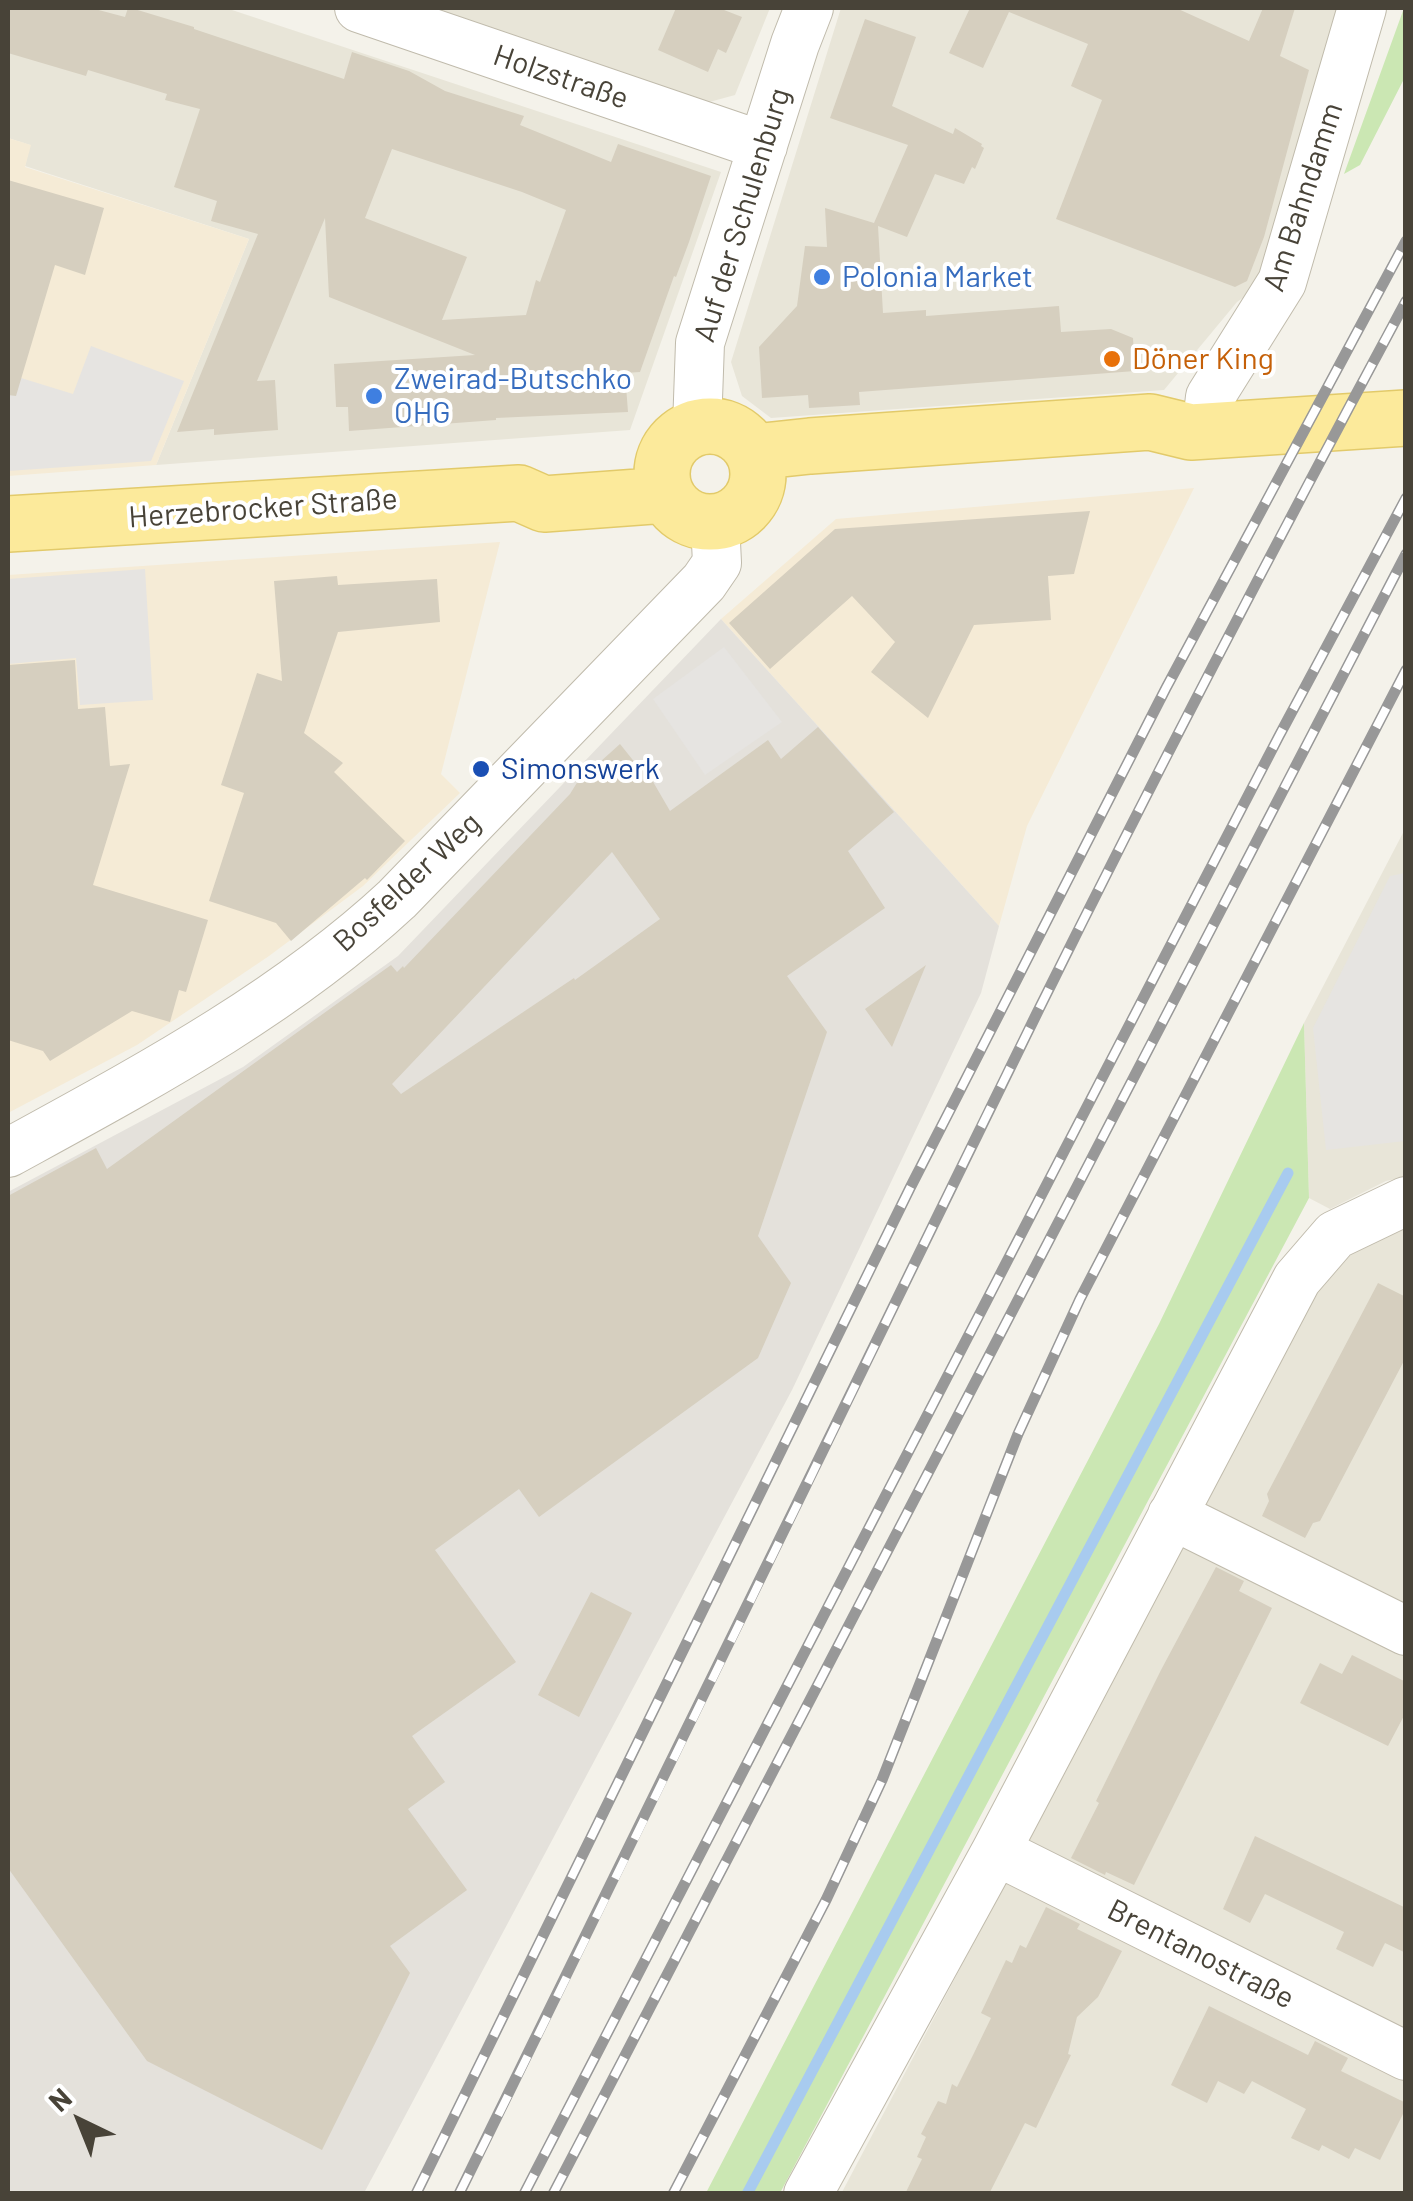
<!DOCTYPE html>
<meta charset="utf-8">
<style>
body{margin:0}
#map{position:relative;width:1413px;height:2201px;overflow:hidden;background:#f4f2ea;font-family:Barlow,sans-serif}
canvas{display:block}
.frame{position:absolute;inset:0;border:10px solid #484338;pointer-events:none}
.north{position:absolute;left:30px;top:2071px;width:100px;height:100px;-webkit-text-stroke:8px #fff;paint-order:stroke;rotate:317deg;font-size:28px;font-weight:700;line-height:40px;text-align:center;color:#484338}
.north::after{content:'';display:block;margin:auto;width:35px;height:45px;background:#484338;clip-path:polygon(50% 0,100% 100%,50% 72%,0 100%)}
</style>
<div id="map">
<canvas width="1413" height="2201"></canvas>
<div class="frame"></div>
<div class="north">N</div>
</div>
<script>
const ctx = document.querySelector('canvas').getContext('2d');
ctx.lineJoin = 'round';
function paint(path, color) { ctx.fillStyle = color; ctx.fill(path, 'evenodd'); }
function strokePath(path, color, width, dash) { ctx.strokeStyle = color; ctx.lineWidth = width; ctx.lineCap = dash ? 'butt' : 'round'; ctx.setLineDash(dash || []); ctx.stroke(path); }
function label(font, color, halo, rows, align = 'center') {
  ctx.font = font + ' Barlow,sans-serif'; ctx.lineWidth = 8; ctx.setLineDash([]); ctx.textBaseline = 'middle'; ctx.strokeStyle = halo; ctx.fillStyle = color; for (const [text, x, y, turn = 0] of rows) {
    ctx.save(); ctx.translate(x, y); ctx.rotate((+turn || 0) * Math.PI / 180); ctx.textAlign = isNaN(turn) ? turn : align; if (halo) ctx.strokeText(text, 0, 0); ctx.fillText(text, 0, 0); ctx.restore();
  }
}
const residential = new Path2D(`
 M 8,8 L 226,8 L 721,172 L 630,430 L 156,465 L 249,239 L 25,166 L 30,145 L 8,138 Z
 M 432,8 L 770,8 L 735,95 L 702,104 Z
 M 841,8 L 1337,8 L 1258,287 L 1237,302 L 1164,390 L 771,418 L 742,396 L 731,362 Z
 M 1405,829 L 1405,1177 L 1386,1181 L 1330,1209 L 1309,1198 L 1304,1023 Z
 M 1405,1225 L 1405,2193 L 841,2194 L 1317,1293 L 1351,1254 Z`);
const commercial = new Path2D(`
 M 8,138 L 31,145 L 25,167 L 249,239 L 156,465 L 8,476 Z
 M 1194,488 L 1027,826 L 999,926 L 721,619 L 836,519 Z
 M 500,542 L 441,774 L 460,793 L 363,886 L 269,956 L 137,1045 L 8,1113 L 8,575 Z`);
const industrial = new Path2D(`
 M 721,619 L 999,926 L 981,993 L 792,1390 L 364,2193 L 8,2194 L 8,1192 L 243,1067 L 398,956 Z`);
const green = new Path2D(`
 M 1404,8 L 1406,8 L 1405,77 L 1360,165 L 1344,174 Z
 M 1304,1023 L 1309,1198 L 780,2193 L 706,2193 L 1159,1324 Z`);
const parking = new Path2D(`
 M 91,346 L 184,381 L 151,461 L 8,471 L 8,374 L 73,394 Z
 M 145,569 L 153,700 L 80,705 L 76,658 L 8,664 L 8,579 Z
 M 724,647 L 782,722 L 705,775 L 653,699 Z
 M 1405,873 L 1405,1141 L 1326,1150 L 1313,1028 L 1390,876 Z`);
const stream = new Path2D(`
 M 747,2194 L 1288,1173`);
const building = new Path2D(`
 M 8,8 L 91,8 L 125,17 L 128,8 L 131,8 L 194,27 L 194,29 L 344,79 L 352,52 L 409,71 L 445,91 L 524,116 L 520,125 L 611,162 L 618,144 L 711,176 L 689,242 L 676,277 L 674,276 L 640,372 L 625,373 L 628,412 L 496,418 L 496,420 L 349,431 L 348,407 L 336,407 L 334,364 L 475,355 L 329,297 L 325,218 L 257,381 L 275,380 L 278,430 L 214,435 L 214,429 L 177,432 L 258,234 L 211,221 L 217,201 L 174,187 L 200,109 L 165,100 L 167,94 L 88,70 L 86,76 L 8,53 ZM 392,149 L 522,192 L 566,210 L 540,282 L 536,280 L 526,315 L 442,320 L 467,257 L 365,218 Z
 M 676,8 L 719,8 L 742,17 L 726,53 L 718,49 L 708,72 L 658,50 Z
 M 970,8 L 1176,8 L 1249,41 L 1263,8 L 1295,8 L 1280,56 L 1309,70 L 1264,237 L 1247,281 L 1235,287 L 1056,219 L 1102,100 L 1071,86 L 1088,44 L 1009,12 L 983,68 L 949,53 Z
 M 865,19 L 916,37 L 892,106 L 953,134 L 955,128 L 982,144 L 981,146 L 984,148 L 975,169 L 972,167 L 964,184 L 935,174 L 907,237 L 878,226 L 883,313 L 926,310 L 926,316 L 1059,306 L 1061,332 L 1111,329 L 1133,338 L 1135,371 L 859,392 L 860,405 L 809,408 L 808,395 L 762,398 L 759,347 L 797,306 L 805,246 L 827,247 L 825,208 L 874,223 L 908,145 L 830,118 Z
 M 8,180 L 104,208 L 85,275 L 55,265 L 16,396 L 8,395 Z
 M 1090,511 L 1074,574 L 1048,576 L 1051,620 L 974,625 L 928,718 L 871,672 L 895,642 L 852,596 L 770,669 L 729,623 L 835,529 Z
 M 337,576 L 338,585 L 437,579 L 440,622 L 338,632 L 304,733 L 343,763 L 334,772 L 405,841 L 367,880 L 365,878 L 291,941 L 276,923 L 209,901 L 244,793 L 221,785 L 257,673 L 282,681 L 274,581 Z
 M 75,660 L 78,709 L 105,707 L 110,766 L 130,764 L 93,885 L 208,920 L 186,992 L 179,990 L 170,1022 L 132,1011 L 50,1061 L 43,1051 L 8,1040 L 8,665 Z
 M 818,727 L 894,812 L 848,851 L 885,908 L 787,976 L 827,1032 L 758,1236 L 791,1283 L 758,1358 L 539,1517 L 519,1489 L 435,1550 L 516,1662 L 412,1736 L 445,1782 L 408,1809 L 467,1890 L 390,1946 L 410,1973 L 322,2150 L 147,2061 L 8,1868 L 8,1196 L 96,1148 L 107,1169 L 391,965 L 397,972 L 403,966 L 404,968 L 570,794 L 583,773 L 600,762 L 620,744 L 636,764 L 652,780 L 670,811 L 768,740 L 781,759 ZM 612,852 L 660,919 L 575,980 L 574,978 L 401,1094 L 392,1084 Z
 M 926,965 L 892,1047 L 865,1009 Z
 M 1378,1283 L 1406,1297 L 1406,1357 L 1320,1521 L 1313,1523 L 1305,1538 L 1262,1516 L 1269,1501 L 1267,1494 Z
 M 1216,1567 L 1244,1581 L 1239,1591 L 1272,1608 L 1134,1885 L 1106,1872 L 1105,1875 L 1071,1858 L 1099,1803 L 1096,1801 L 1161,1670 Z
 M 591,1592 L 632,1613 L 579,1717 L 538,1695 Z
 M 1352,1655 L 1406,1682 L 1406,1712 L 1388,1746 L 1300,1703 L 1320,1663 L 1342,1674 Z
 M 1255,1836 L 1406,1908 L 1406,1953 L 1385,1943 L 1373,1967 L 1336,1949 L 1344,1932 L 1265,1894 L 1250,1923 L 1223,1909 Z
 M 1046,1907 L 1080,1924 L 1077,1929 L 1122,1951 L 1098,1997 L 1077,2017 L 1068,2054 L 1071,2055 L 1036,2128 L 1025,2123 L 989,2194 L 905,2194 L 922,2159 L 917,2157 L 926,2137 L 921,2134 L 938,2101 L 946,2104 L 952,2084 L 957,2087 L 974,2053 L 991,2018 L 981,2013 L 1006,1960 L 1012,1963 L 1020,1945 L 1026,1948 Z
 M 1209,2006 L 1308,2055 L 1315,2041 L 1348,2058 L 1341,2071 L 1406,2103 L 1406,2108 L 1380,2160 L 1355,2148 L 1349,2159 L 1322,2145 L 1319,2151 L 1291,2138 L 1306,2109 L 1252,2081 L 1244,2094 L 1218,2081 L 1207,2103 L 1171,2085 Z`);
const minor = new Path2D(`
 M 359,8 L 763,146
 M 697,427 L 700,343 L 795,44 L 809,8
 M 1206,432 L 1210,397 L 1282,282 L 1362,8
 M 8,1153 C 143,1079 283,1005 397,899 L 704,582 L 717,563 L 715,522
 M 1172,1515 L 1406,1631
 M 996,1851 L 1406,2056
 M 808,2194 L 996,1851 L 1297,1279 L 1335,1235 L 1406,1201`);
const major = new Path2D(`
 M662 474a48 48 0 1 1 96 0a48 48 0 1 1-96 0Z
 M 754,452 L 810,446 L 1150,422 L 1191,432 L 1406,418
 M 8,524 L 519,493 L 544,504 L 666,495`);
const rail = new Path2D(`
 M 416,2194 L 910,1188 L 1166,688 L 1406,241
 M 459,2194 C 656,1800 845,1403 1039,1009 C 1157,771 1280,535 1406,301
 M 524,2194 L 1279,736 L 1406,498
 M 553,2194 L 1406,554
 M 673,2194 L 826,1900 L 882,1780 L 1018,1434 L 1080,1299 L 1406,670`);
const markers = [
 [822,277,10,"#3f7fe0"],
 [1112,359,10,"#e8710a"],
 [374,396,10,"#3f7fe0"],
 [481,769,10,"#1a4fb4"]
];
const streetNames = [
 ["Holzstraße",561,77,19],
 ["Am Bahndamm",1303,197,-72],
 ["Auf der Schulenburg",742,215,-73],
 ["Herzebrocker Straße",263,508,-4],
 ["Bosfelder Weg",407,882,-43],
 ["Brentanostraße",1201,1954,27]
];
const shopNames = [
 ["Polonia Market",842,277],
 ["Zweirad-Butschko",394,379],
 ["OHG",394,413]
];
const foodNames = [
 ["Döner King",1132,359]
];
const transitNames = [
 ["Simonswerk",501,769]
];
paint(residential, '#e8e5d8');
paint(commercial, '#f5ebd6');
paint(industrial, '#e4e1db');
paint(green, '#cbe7b3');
paint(parking, '#e6e4e1');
strokePath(stream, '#a8cbef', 11);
paint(building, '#d6cfbf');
strokePath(minor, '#c0bbac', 50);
strokePath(major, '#e2ca6a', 58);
strokePath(minor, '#fff', 48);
strokePath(major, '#fcea9b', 55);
strokePath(rail, '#989898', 11);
strokePath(rail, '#fff', 8, [22]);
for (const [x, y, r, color] of markers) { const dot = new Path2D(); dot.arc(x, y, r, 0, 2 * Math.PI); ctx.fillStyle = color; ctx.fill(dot); strokePath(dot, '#fff', 4); }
label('30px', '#484338', '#fff', streetNames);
label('30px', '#366cbe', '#fff', shopNames, 'left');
label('30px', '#c56008', '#fff', foodNames, 'left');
label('30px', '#164399', '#fff', transitNames, 'left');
</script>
